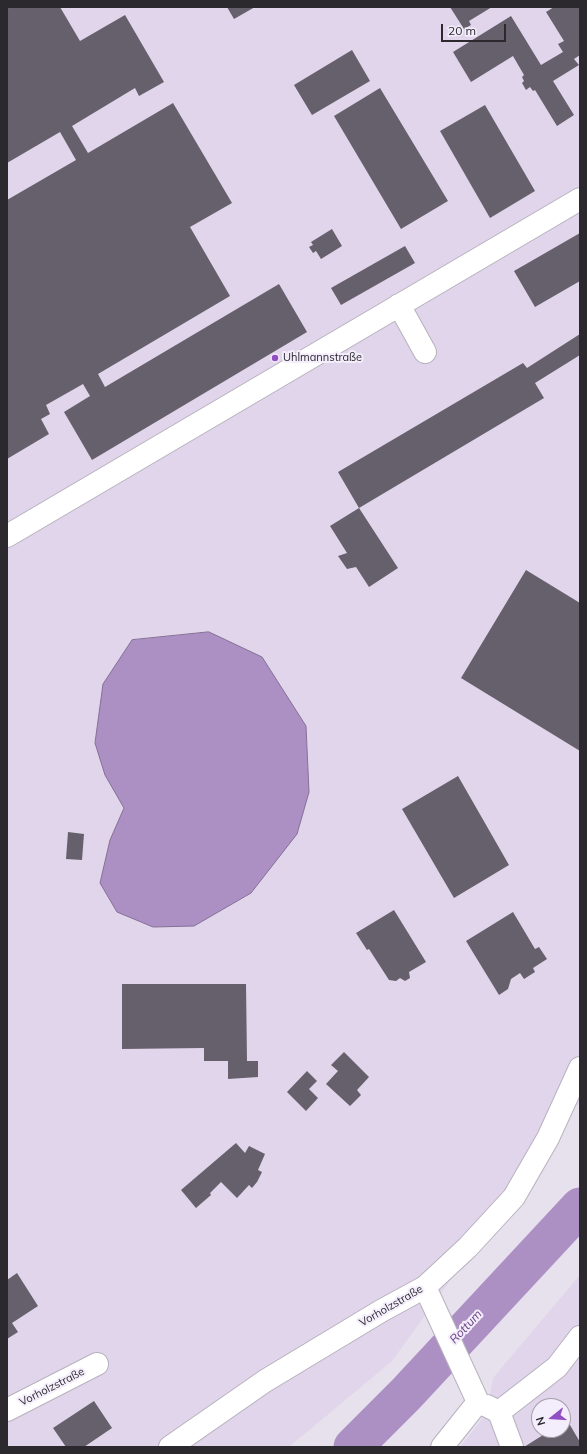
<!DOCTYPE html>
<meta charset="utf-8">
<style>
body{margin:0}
#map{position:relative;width:587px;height:1454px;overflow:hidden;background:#e7e0ed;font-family:Mulish,sans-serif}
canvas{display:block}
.frame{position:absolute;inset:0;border:8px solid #2b292e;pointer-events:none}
.north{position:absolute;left:531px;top:1398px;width:40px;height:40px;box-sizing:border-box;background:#f4edfb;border:1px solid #a49fa9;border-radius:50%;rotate:253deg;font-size:11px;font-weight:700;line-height:16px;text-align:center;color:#2b292e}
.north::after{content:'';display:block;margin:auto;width:14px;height:18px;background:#924fc3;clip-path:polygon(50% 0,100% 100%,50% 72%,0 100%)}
.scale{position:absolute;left:441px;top:24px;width:65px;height:18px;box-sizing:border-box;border:2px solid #2b292e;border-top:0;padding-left:5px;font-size:12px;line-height:14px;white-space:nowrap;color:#2b292e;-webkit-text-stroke:3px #f4edfb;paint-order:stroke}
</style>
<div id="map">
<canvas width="587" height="1454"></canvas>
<div class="frame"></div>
<div class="north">N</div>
<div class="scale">20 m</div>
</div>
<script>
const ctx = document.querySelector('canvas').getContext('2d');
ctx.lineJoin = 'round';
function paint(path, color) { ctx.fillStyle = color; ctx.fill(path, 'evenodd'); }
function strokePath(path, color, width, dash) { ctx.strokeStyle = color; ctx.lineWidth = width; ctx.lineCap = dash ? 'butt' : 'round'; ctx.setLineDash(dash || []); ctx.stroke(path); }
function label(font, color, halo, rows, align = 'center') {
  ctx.font = font + ' Mulish,sans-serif'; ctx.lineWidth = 4; ctx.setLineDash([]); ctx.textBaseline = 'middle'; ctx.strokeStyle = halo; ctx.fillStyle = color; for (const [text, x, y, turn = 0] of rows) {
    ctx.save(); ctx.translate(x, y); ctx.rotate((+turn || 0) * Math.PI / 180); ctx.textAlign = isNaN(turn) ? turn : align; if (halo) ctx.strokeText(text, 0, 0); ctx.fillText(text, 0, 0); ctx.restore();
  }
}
const built = new Path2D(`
 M 7,7 L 580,7 L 580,1103 L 576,1106 L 392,1361 L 289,1447 L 7,1447 Z
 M 580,1275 L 580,1447 L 460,1447 L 487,1413 L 493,1378 ZM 539,1406 L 563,1406 L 563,1430 L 539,1430 Z`);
const water = new Path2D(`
 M 209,632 L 262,657 L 306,726 L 309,792 L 297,834 L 251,893 L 194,926 L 153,927 L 117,912 L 100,883 L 110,840 L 124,808 L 105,775 L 95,743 L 103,684 L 132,640 Z`);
const river = new Path2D(`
 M 353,1447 L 406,1394 L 580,1207`);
const building = new Path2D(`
 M 10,7 L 60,7 L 80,41 L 125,15 L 164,82 L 139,96 L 135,88 L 72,126 L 88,153 L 173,103 L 232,203 L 190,227 L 230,296 L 98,374 L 105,387 L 279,284 L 307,332 L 92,460 L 64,412 L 90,396 L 83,384 L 46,405 L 50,414 L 41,419 L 49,434 L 7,459 L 7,200 L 76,160 L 60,132 L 7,163 L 7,9 Z
 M 227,7 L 255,7 L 234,19 Z
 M 450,7 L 492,7 L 469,21 L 471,25 L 464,29 Z
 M 554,7 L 579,7 L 580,8 L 580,55 L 574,59 L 579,65 L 553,81 L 574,115 L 557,126 L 535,90 L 533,91 L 530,87 L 526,90 L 522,83 L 524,81 L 522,77 L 524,75 L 513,56 L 471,82 L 453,52 L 511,16 L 541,65 L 563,52 L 558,44 L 564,41 L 546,12 Z
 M 352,50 L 370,81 L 312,115 L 294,85 Z
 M 380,88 L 448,201 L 401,229 L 334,116 Z
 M 485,105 L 535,191 L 490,218 L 440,131 Z
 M 332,229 L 342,246 L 321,259 L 316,251 L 313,253 L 309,247 L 313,245 L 311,242 Z
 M 580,233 L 580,281 L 535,307 L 514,271 Z
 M 405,246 L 415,263 L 341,305 L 331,288 Z
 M 580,334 L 580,355 L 535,383 L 544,398 L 359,508 L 338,472 L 523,363 L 527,368 Z
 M 359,508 L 398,568 L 369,587 L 356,567 L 347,569 L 338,556 L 347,553 L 330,526 Z
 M 526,570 L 580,603 L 580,751 L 461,678 Z
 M 458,776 L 509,865 L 454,898 L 402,809 Z
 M 68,832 L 84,834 L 82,860 L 66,859 Z
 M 394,910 L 426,962 L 409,972 L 410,978 L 405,981 L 400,978 L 396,981 L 389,980 L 369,949 L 367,950 L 356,933 Z
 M 513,912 L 535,949 L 539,947 L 547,959 L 533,968 L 535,972 L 524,979 L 520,973 L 511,979 L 508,989 L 499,995 L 466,941 Z
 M 122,984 L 246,984 L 247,1061 L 258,1061 L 258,1077 L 228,1079 L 228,1061 L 204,1061 L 204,1048 L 122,1049 Z
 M 344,1052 L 369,1077 L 357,1090 L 361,1095 L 350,1106 L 326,1084 L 338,1071 L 331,1065 Z
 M 307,1071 L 317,1081 L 309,1089 L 318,1098 L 306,1111 L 287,1092 Z
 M 236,1143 L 245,1153 L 249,1146 L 265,1154 L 258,1170 L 262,1172 L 257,1182 L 252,1188 L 249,1185 L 237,1198 L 221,1182 L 210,1193 L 211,1195 L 196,1208 L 181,1190 Z
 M 17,1273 L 38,1306 L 12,1323 L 18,1332 L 7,1339 L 7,1280 Z
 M 94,1401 L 112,1428 L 84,1447 L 66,1447 L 53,1428 Z
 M 567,1420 L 580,1442 L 580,1447 L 524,1447 L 551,1430 L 563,1430 L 563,1423 Z`);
const minor = new Path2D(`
 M 399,305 L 425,352
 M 7,536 L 580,199
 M 425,1287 L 478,1402 L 442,1447
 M 487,1406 L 499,1412 L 512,1447
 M 7,1410 L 97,1364
 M 499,1412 L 557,1367 L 580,1337
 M 170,1447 L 265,1381 L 381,1311 L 425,1287 L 468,1247 L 514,1197 L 548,1138 L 580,1068`);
const markers = [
 [275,358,4,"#924fc3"]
];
const poiNames = [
 ["Uhlmannstraße",283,358]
];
const streetNames = [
 ["Vorholzstraße",391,1306,-30],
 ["Vorholzstraße",52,1387,-27]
];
const waterNames = [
 ["Rottum",466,1327,-47]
];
paint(built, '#e0d5ea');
paint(water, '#ac90c4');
strokePath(water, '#857197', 1);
strokePath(river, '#ac90c4', 39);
paint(building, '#66606c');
strokePath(minor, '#b8b1be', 24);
strokePath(minor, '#fff', 22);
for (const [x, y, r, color] of markers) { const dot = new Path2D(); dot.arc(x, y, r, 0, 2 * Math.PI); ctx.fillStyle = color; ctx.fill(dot); strokePath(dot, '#f4edfb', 1.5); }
label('11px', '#2b292e', '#f4edfb', poiNames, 'left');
label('11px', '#2b292e', '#f4edfb', streetNames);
label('italic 12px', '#694486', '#f4edfb', waterNames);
</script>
